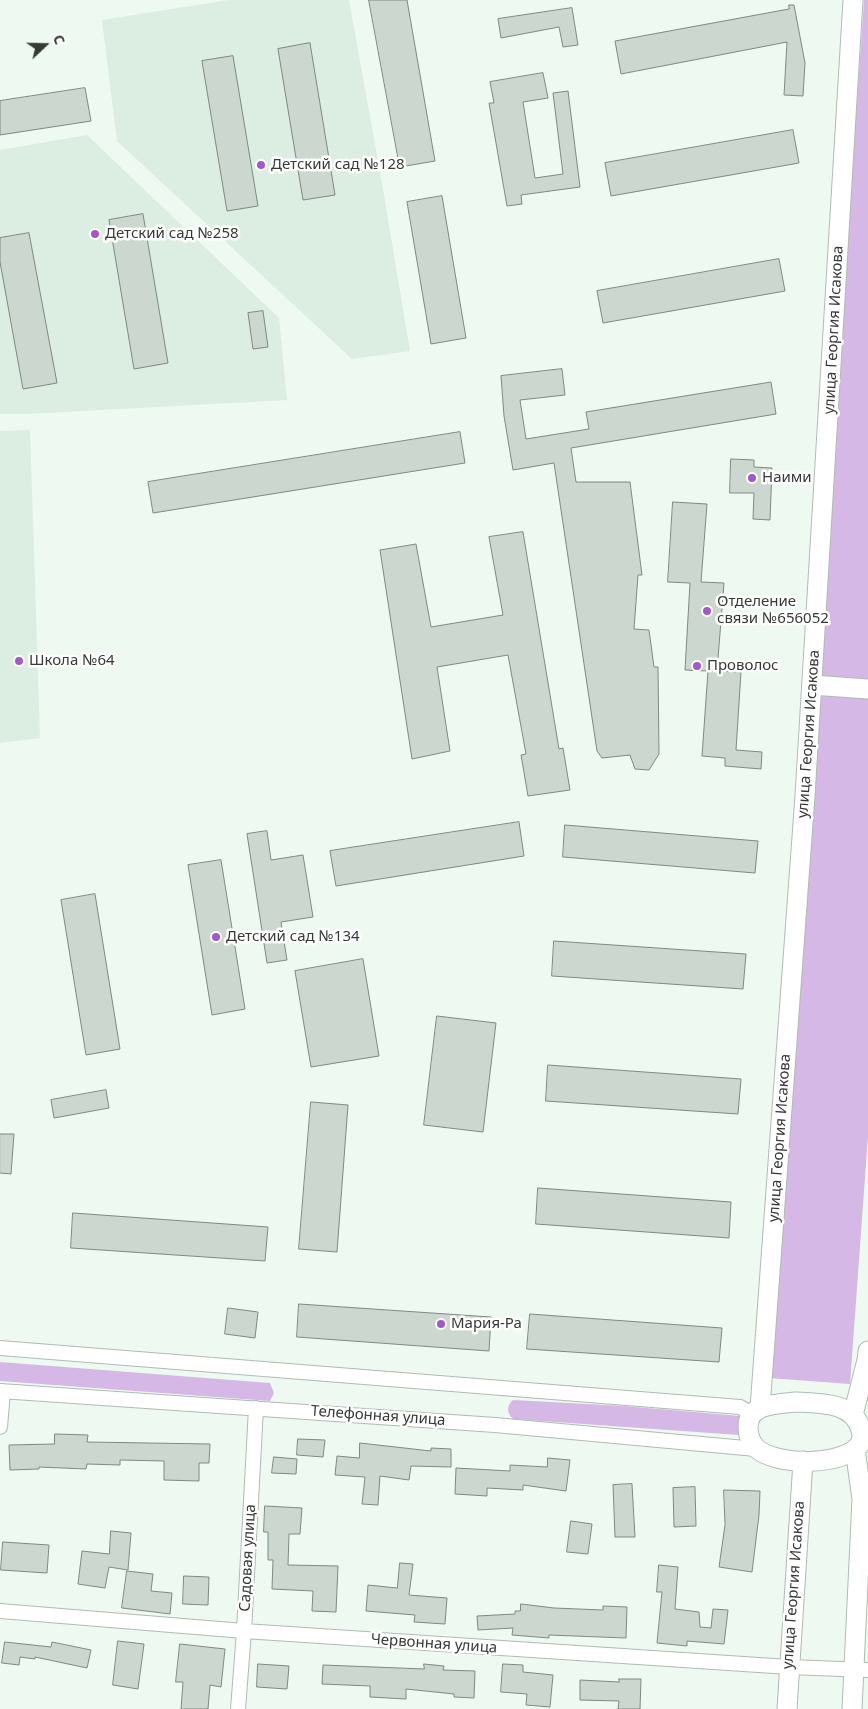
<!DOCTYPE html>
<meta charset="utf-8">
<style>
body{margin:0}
#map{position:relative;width:868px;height:1709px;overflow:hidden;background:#edf9f1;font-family:"Noto Sans",sans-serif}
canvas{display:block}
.north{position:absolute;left:20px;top:20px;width:50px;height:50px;-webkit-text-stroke:4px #fff;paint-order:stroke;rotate:69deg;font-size:14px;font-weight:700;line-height:20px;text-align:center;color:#363a37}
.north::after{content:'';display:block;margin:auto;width:18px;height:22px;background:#363a37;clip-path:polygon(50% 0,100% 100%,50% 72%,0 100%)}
</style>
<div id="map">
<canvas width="868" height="1709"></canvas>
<div class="north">С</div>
</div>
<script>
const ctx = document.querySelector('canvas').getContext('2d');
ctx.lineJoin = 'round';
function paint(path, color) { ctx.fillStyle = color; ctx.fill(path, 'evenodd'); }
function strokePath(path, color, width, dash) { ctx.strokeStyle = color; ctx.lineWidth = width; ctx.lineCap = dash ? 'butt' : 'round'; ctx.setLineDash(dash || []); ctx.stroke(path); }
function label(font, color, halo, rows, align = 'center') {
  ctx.font = font + ' "Noto Sans",sans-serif'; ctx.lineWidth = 5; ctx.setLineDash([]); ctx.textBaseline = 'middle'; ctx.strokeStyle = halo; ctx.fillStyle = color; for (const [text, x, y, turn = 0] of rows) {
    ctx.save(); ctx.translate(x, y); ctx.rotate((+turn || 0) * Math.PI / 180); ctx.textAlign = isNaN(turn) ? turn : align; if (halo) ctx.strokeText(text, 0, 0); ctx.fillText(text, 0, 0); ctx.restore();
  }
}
const built = new Path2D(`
 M 229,0 L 349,0 L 383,189 L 410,351 L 352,359 L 117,141 L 102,20 Z
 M 87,135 L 279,318 L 287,400 L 27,414 L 0,414 L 0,150 Z
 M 30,430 L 40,738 L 0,743 L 0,431 Z`);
const green = new Path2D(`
 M 864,0 L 868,0 L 868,1136 L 850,1384 L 769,1378 Z
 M 0,1362 L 270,1383 L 274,1393 L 270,1401 L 0,1381 Z
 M 513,1400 L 624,1406 L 740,1416 L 743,1421 L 742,1432 L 739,1435 L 513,1419 C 507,1413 506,1406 513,1400 Z`);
const building = new Path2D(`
 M 369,0 L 407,0 L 435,161 L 400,167 Z
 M 789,5 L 794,5 L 805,63 L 803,96 L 784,95 L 787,42 L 621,74 L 615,41 L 789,9 Z
 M 572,8 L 578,45 L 563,47 L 559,27 L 501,38 L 498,19 Z
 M 310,43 L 335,195 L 303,200 L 278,49 Z
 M 233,56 L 258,206 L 227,211 L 202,61 Z
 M 543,73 L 548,98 L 523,102 L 535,178 L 563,174 L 553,93 L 568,91 L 580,187 L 521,195 L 522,204 L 507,206 L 489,103 L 494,103 L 490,82 Z
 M 85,88 L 91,121 L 0,135 L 0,101 Z
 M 793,130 L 799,163 L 611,196 L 605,163 Z
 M 442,196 L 466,338 L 431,344 L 407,202 Z
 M 143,214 L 168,363 L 134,369 L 109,220 Z
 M 29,233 L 57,383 L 23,389 L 0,262 L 0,238 Z
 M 779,259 L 785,291 L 603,323 L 597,291 Z
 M 263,311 L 268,347 L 253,349 L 248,313 Z
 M 562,369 L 565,395 L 520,400 L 526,439 L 589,429 L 586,412 L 771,382 L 776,414 L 571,448 L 576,482 L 630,482 L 642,575 L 638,575 L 634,629 L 649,630 L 654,667 L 658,667 L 659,754 L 649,770 L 635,769 L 630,755 L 602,758 L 597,751 L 554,463 L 513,470 L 504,416 L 501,376 Z
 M 460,432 L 465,463 L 153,513 L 148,482 Z
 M 731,459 L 754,460 L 754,467 L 772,468 L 770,520 L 753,519 L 754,493 L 730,493 Z
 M 673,502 L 707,504 L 701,582 L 724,583 L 717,671 L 741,672 L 736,750 L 762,752 L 761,769 L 725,766 L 725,758 L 702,756 L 708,671 L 685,670 L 690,583 L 668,582 Z
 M 523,532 L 559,749 L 563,748 L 570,790 L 528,796 L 521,755 L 526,754 L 508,655 L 437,667 L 450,751 L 412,759 L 380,550 L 416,544 L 431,627 L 503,615 L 489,537 Z
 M 519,822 L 524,856 L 336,886 L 330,851 Z
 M 565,825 L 758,841 L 755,873 L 563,857 Z
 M 267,831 L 271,860 L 303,855 L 313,917 L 281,922 L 287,960 L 267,963 L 247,834 Z
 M 221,860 L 245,1009 L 212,1015 L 188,865 Z
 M 95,894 L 120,1049 L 86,1055 L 61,900 Z
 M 554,941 L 746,954 L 743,989 L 552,976 Z
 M 363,959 L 379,1056 L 311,1067 L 295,971 Z
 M 437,1016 L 496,1023 L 483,1132 L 424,1125 Z
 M 548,1065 L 741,1079 L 738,1114 L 546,1101 Z
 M 106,1090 L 109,1108 L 54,1118 L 51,1100 Z
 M 311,1102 L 348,1105 L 337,1252 L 299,1249 Z
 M 0,1134 L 14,1134 L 11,1174 L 0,1173 Z
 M 538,1188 L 731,1202 L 729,1238 L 536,1224 Z
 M 73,1213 L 268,1227 L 265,1261 L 71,1248 Z
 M 299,1304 L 491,1317 L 489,1351 L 297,1337 Z
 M 228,1308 L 258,1312 L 255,1338 L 225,1334 Z
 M 530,1314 L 722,1328 L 719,1362 L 527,1349 Z
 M 55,1434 L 88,1435 L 87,1442 L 210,1444 L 209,1463 L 199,1463 L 199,1481 L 164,1480 L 164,1461 L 120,1460 L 120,1465 L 87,1464 L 86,1469 L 39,1467 L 39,1469 L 10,1470 L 9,1445 L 54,1444 Z
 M 298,1439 L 325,1440 L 323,1457 L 297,1455 Z
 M 360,1443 L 431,1451 L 431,1448 L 451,1449 L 451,1467 L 411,1466 L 409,1480 L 380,1476 L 378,1505 L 362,1504 L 365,1477 L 335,1475 L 337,1456 L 359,1458 Z
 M 274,1457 L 297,1459 L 296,1474 L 272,1473 Z
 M 548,1458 L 570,1460 L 566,1491 L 523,1485 L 523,1490 L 487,1488 L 487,1496 L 455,1494 L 456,1468 L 510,1471 L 510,1465 L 547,1467 Z
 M 632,1484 L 635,1537 L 615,1537 L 613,1485 Z
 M 695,1487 L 696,1526 L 674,1527 L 673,1488 Z
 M 724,1490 L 760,1491 L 759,1515 L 752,1572 L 719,1567 L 725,1525 Z
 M 265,1506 L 302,1508 L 300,1534 L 289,1534 L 288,1565 L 338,1566 L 336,1612 L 312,1611 L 313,1591 L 272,1589 L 273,1560 L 268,1560 L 268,1532 L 264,1532 Z
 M 571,1521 L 592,1524 L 588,1554 L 567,1552 Z
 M 111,1531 L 131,1533 L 128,1570 L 109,1567 L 105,1588 L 78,1584 L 82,1551 L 109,1554 Z
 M 3,1542 L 49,1545 L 47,1573 L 1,1570 Z
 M 400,1563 L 413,1564 L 409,1595 L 447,1598 L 445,1624 L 414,1622 L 415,1615 L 366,1611 L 368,1585 L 397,1588 Z
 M 659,1565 L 678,1567 L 675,1609 L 699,1612 L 700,1627 L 711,1628 L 713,1609 L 728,1610 L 724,1644 L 687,1641 L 687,1646 L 657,1643 L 662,1592 L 657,1592 Z
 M 127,1571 L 153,1574 L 151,1591 L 172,1593 L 170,1614 L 122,1608 Z
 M 184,1576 L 209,1577 L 208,1605 L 183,1604 Z
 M 521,1604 L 554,1608 L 603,1610 L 603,1606 L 627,1607 L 626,1638 L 549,1635 L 549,1638 L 512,1635 L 513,1628 L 478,1630 L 477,1616 L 515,1614 L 515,1611 L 520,1611 Z
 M 118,1641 L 144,1644 L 138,1689 L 113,1685 Z
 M 5,1642 L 51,1647 L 52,1642 L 91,1650 L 87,1668 L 35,1657 L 35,1659 L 20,1657 L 19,1665 L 2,1663 Z
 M 180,1644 L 225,1649 L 221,1687 L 210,1685 L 208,1709 L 181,1709 L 183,1682 L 176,1682 Z
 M 258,1664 L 289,1666 L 287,1689 L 257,1687 Z
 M 424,1664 L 444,1666 L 443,1670 L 475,1671 L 474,1698 L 454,1697 L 454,1694 L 406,1689 L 406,1699 L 370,1697 L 370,1686 L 322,1684 L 323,1665 L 424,1669 Z
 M 503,1664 L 523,1665 L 523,1672 L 553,1675 L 550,1707 L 526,1705 L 527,1694 L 501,1692 Z
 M 619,1679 L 641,1679 L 640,1709 L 618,1709 L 619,1701 L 580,1700 L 580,1680 L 619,1682 Z`);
const street = new Path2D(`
 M 0,1348 L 740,1407 L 752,1414
 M 0,1391 L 495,1425 L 756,1449
 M 0,1427 L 3,1391
 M 0,1611 L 244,1631 L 789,1667 L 868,1670
 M 238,1709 L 244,1631 L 256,1408`);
const secondary = new Path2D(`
 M 812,685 L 868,689
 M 796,1402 C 820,1403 854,1402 861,1430 C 862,1434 862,1440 860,1444 C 844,1467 775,1466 756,1448 C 751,1443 748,1435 748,1427 C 748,1403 779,1404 796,1402 Z
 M 760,1408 L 805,796 L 853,0
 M 853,1415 L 867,1360 L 868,1351
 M 787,1709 L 803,1461
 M 852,1709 L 862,1499 L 855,1449`);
const markers = [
 [261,165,5,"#a358ca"],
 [95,234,5,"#a358ca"],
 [752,478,5,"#a358ca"],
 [707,611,5,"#a358ca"],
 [19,661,5,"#a358ca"],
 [697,666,5,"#a358ca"],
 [216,937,5,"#a358ca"],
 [441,1324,5,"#a358ca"]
];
const poiNames = [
 ["Детский сад №128",271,165],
 ["Детский сад №258",105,234],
 ["Наими",762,478],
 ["Отделение",717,602],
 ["связи №656052",717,619],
 ["Школа №64",29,661],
 ["Проволос",707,666],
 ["Детский сад №134",226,937],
 ["Мария-Ра",451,1324]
];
const streetNames = [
 ["улица Георгия Исакова",834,330,-87],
 ["улица Георгия Исакова",809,734,-86],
 ["улица Георгия Исакова",780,1138,-86],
 ["Телефонная улица",378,1416,4],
 ["Садовая улица",248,1558,-87],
 ["улица Георгия Исакова",794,1585,-86],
 ["Червонная улица",434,1644,4]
];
paint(built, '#dcede2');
paint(green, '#d5b8e6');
paint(building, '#cbd7cf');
strokePath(building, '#7e8982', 1);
strokePath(street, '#b0bbb3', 16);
strokePath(secondary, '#b0bbb3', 21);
strokePath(street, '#fff', 14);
strokePath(secondary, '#fff', 19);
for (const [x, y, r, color] of markers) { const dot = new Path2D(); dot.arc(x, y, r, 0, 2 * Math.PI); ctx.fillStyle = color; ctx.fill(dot); strokePath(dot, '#fff', 2); }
label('15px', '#363a37', '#fff', poiNames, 'left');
label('15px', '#363a37', '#fff', streetNames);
</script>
